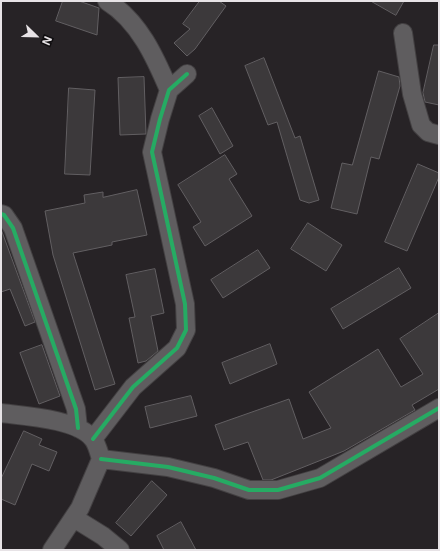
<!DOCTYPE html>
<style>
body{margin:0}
#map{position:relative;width:440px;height:551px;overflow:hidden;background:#272326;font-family:Inter,sans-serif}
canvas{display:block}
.frame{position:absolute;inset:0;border:2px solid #e7e3e6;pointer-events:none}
.north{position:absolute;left:16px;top:16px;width:40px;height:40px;-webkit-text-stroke:3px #0f0d0f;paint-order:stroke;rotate:113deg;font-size:11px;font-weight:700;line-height:16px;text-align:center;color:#e7e3e6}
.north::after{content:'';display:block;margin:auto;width:14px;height:18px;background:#e7e3e6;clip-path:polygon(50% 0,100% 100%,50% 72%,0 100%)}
</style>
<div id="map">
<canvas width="440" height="551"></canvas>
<div class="frame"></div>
<div class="north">N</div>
</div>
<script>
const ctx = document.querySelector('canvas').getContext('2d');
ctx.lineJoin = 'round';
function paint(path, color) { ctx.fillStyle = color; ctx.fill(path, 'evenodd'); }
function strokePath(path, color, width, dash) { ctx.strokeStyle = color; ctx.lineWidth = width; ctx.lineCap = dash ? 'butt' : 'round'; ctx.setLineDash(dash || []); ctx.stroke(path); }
const building = new Path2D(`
 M 63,1 L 79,1 L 99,8 L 97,35 L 56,21 Z
 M 200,1 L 219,1 L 226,6 L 195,49 L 187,56 L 174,43 L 190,29 L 183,24 Z
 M 371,1 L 404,1 L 396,15 Z
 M 434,45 L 439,45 L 439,105 L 425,102 L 423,93 Z
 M 264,58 L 295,138 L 300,136 L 319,200 L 309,203 L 300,200 L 277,122 L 268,125 L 245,66 Z
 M 379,71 L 399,77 L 400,86 L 379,159 L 371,157 L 357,214 L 331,208 L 342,163 L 352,165 Z
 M 144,77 L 146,134 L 120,135 L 118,78 Z
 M 69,88 L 95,90 L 90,175 L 65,174 Z
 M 212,108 L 233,146 L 220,154 L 199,116 Z
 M 225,155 L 237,174 L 229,179 L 252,216 L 205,246 L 193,227 L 201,222 L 178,185 Z
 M 418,164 L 439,173 L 439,177 L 407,251 L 385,242 Z
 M 137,190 L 147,235 L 112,242 L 112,245 L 73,253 L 115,384 L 95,390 L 53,255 L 45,211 L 85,203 L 84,195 L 103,192 L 103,197 Z
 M 308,223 L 342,245 L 326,271 L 291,249 Z
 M 1,229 L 35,322 L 25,326 L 10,289 L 1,292 Z
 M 258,250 L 270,268 L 223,298 L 211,280 Z
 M 399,268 L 411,288 L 343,329 L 331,309 Z
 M 155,269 L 164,313 L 151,316 L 158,351 L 146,361 L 138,363 L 129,318 L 135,317 L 126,275 Z
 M 439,313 L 439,389 L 412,405 L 415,410 L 344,451 L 271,480 L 263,480 L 248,442 L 224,450 L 215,425 L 289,399 L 303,439 L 331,428 L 309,392 L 378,349 L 401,387 L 423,374 L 400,339 Z
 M 270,344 L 277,364 L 230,384 L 222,363 Z
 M 42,345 L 60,396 L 39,404 L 20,353 Z
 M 191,396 L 197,416 L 150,428 L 145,407 Z
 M 24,431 L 42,439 L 39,445 L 57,452 L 49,471 L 32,464 L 15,505 L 1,499 L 1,479 Z
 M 152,481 L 167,495 L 131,536 L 116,523 Z
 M 181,522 L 196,550 L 164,550 L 157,536 Z`);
const minor = new Path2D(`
 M 107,1 C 139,21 155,57 169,90
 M 403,33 L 412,94 L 421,125 L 428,132 L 439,135
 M 1,214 L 4,215 L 13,228 L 76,409 L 78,428
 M 1,413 C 25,416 78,419 93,439 C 97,444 99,453 101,459 L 80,508 L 52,550
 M 93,439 L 133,387 L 177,348 L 186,330 L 185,304 L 152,152 L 160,119 L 169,90 L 187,74
 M 101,459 L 168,467 L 214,478 L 249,490 L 278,490 L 320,478 L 439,408
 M 74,518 L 103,536 L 120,550`);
const cycleway = new Path2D(`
 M 1,214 L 4,215 L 13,228 L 76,409 L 78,428
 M 93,439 L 133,387 L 177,348 L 186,330 L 185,304 L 152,152 L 160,119 L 169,90 L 187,74
 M 101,459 L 168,467 L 214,478 L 249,490 L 278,490 L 320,478 L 439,408`);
paint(building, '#3c393b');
strokePath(building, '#625f62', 1);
strokePath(minor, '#434042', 20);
strokePath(minor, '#5f5d5f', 18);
strokePath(cycleway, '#26ab63', 4);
</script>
